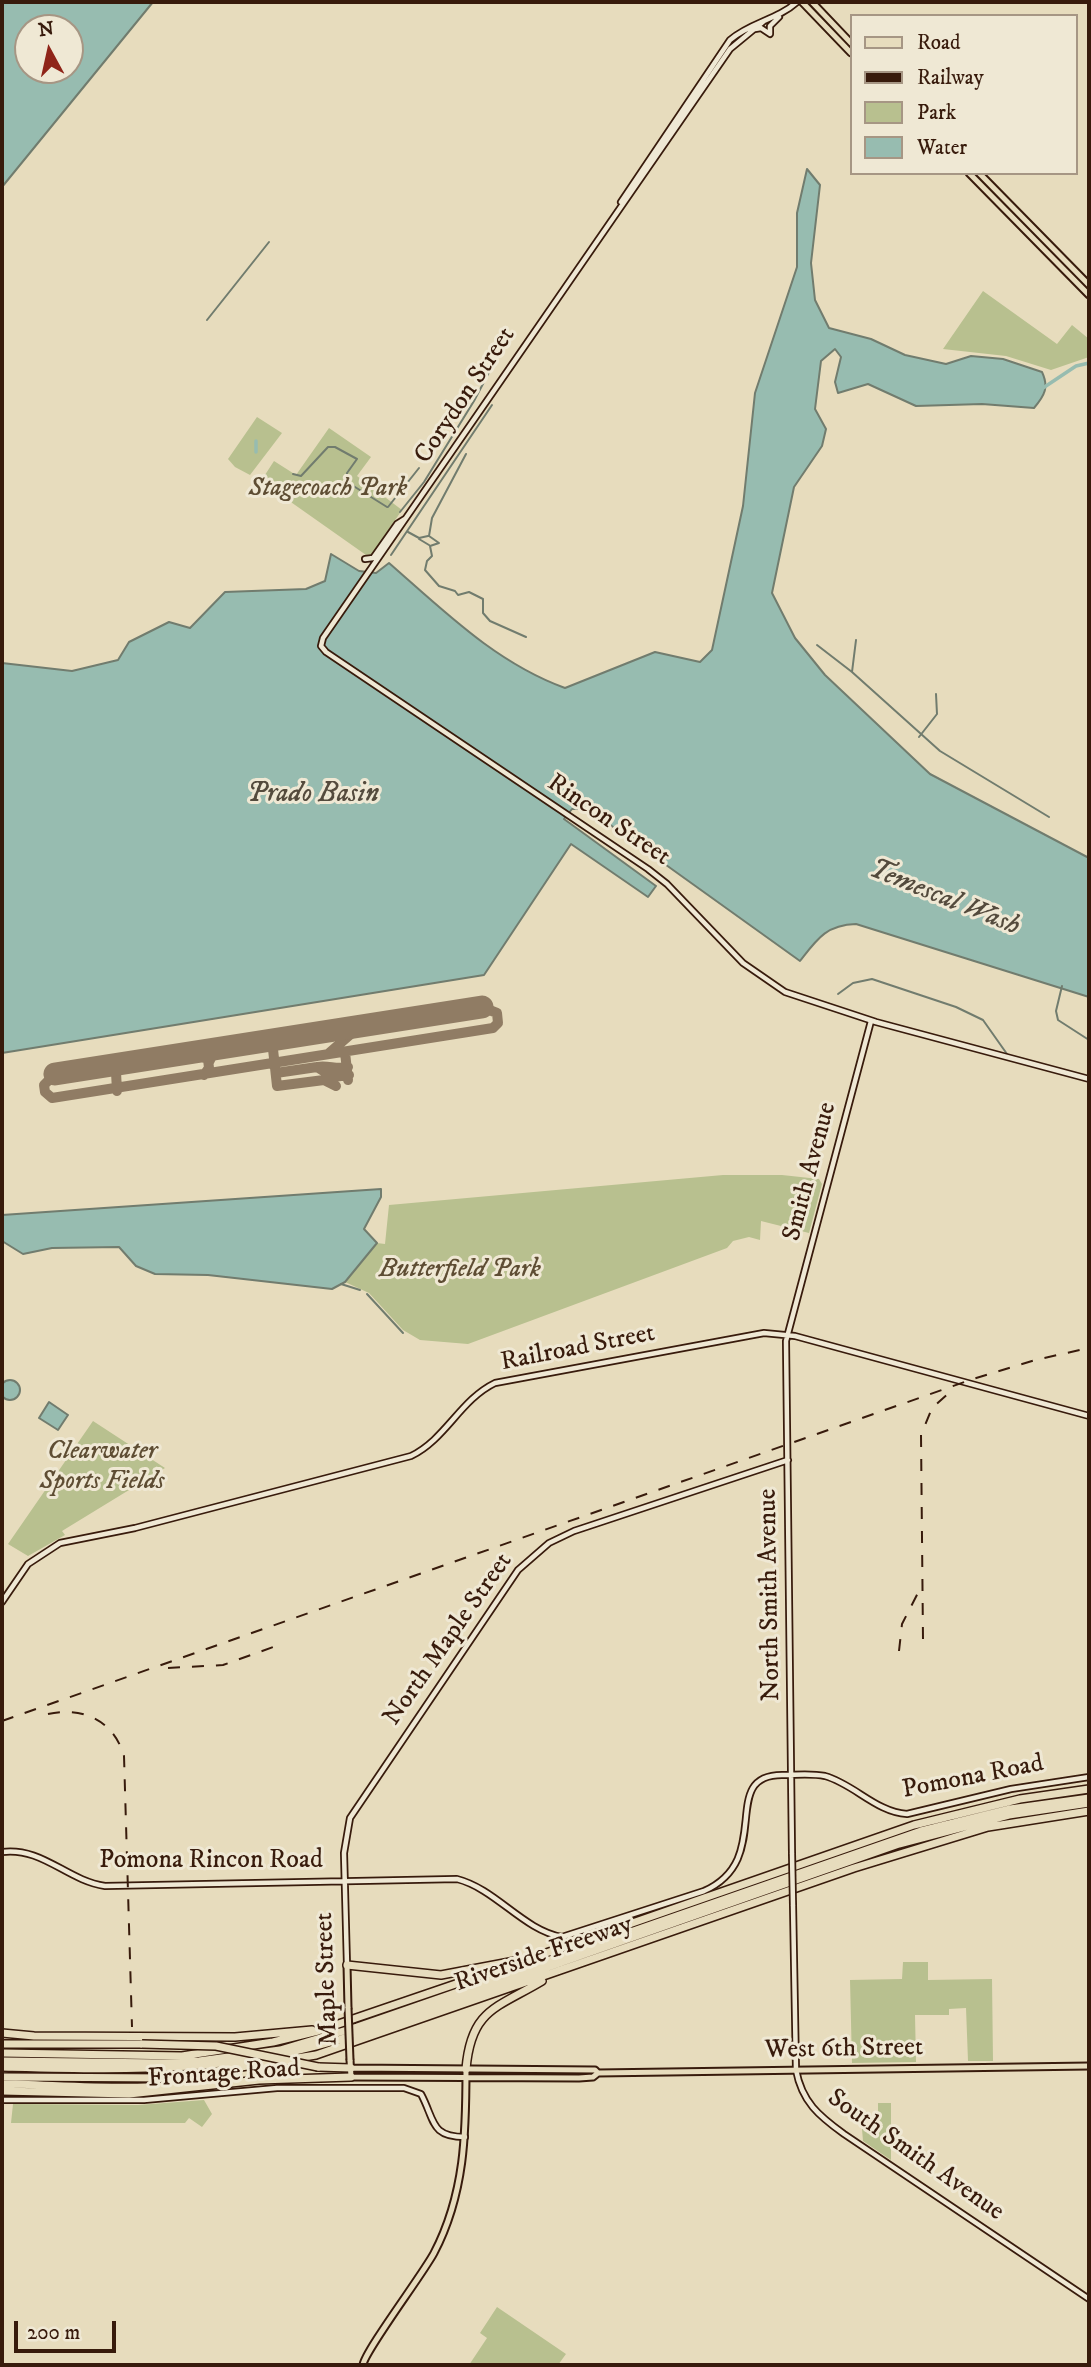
<!DOCTYPE html>
<style>
body{margin:0}
#map{position:relative;width:1091px;height:2367px;overflow:hidden;background:#e7dcbd;font-family:"IM FELL DW Pica",serif}
canvas{display:block}
.frame{position:absolute;inset:0;border:4px solid #381b0c;pointer-events:none}
.legend{position:absolute;left:850px;top:14px;width:228px;height:161px;box-sizing:border-box;background:#efe8d4;border:2px solid #a69684;margin:0;padding:9px 12px;list-style:none;font-size:21px;color:#381b0c}
.legend li{display:flex;align-items:center;gap:14px;height:35px}
.legend b{width:35px;border:2px solid #a69684}
.north{position:absolute;left:14px;top:14px;width:70px;height:70px;box-sizing:border-box;background:#efe8d4;border:2px solid #a69684;border-radius:50%;rotate:352deg;font-size:19px;font-weight:700;line-height:28px;text-align:center;color:#381b0c}
.north::after{content:'';display:block;margin:auto;width:24px;height:32px;background:#8f2418;clip-path:polygon(50% 0,100% 100%,50% 72%,0 100%)}
.scale{position:absolute;left:14px;top:2321px;width:102px;height:32px;box-sizing:border-box;border:4px solid #381b0c;border-top:0;padding-left:9px;font-size:21px;line-height:24px;white-space:nowrap;color:#381b0c;-webkit-text-stroke:5px #efe8d4;paint-order:stroke}
</style>
<div id="map">
<canvas width="1091" height="2367"></canvas>
<div class="frame"></div>
<ul class="legend">
<li><b style="height:9px;background:#e7dcbd"></b>Road</li>
<li><b style="height:9px;background:#381b0c"></b>Railway</li>
<li><b style="height:19px;background:#b8c08f"></b>Park</li>
<li><b style="height:19px;background:#97bcb0"></b>Water</li>
</ul>
<div class="north">N</div>
<div class="scale">200 m</div>
</div>
<script>
const ctx = document.querySelector('canvas').getContext('2d');
ctx.lineJoin = 'round';
function paint(path, color) { ctx.fillStyle = color; ctx.fill(path, 'evenodd'); }
function strokePath(path, color, width, dash) { ctx.strokeStyle = color; ctx.lineWidth = width; ctx.lineCap = dash ? 'butt' : 'round'; ctx.setLineDash(dash || []); ctx.stroke(path); }
function label(font, color, halo, rows, align = 'center') {
  ctx.font = font + ' "IM FELL DW Pica",serif'; ctx.lineWidth = 6; ctx.setLineDash([]); ctx.textBaseline = 'middle'; ctx.strokeStyle = halo; ctx.fillStyle = color; for (const [text, x, y, turn = 0] of rows) {
    ctx.save(); ctx.translate(x, y); ctx.rotate((+turn || 0) * Math.PI / 180); ctx.textAlign = isNaN(turn) ? turn : align; if (halo) ctx.strokeText(text, 0, 0); ctx.fillText(text, 0, 0); ctx.restore();
  }
}
const green = new Path2D(`
 M 983,291 L 1057,344 L 1072,325 L 1089,339 L 1089,357 L 1051,370 L 1006,356 L 943,349 Z
 M 257,417 L 282,433 L 250,475 L 235,467 L 228,459 Z
 M 329,428 L 371,457 L 357,476 L 402,510 L 372,554 L 366,555 L 261,481 L 274,461 L 296,475 Z
 M 723,1175 L 782,1175 L 819,1179 L 822,1184 L 809,1233 L 761,1221 L 760,1240 L 749,1237 L 733,1241 L 727,1248 L 468,1344 L 420,1340 L 403,1330 L 369,1293 L 345,1282 L 377,1243 L 385,1244 L 389,1205 Z
 M 93,1421 L 165,1468 L 62,1531 L 65,1535 L 28,1556 L 8,1544 Z
 M 903,1962 L 928,1962 L 928,1980 L 992,1979 L 993,2061 L 968,2061 L 966,2008 L 949,2009 L 949,2015 L 915,2015 L 916,2062 L 852,2063 L 850,1980 L 902,1979 Z
 M 204,2100 L 212,2114 L 202,2127 L 189,2118 L 185,2123 L 11,2123 L 13,2104 L 138,2105 Z
 M 878,2103 L 891,2103 L 891,2160 L 863,2141 L 862,2129 L 878,2128 Z
 M 497,2307 L 566,2354 L 558,2365 L 469,2365 L 487,2338 L 480,2333 Z`);
const water = new Path2D(`
 M 2,2 L 153,2 L 2,187 ZM 28,28 L 70,28 L 70,70 L 28,70 Z
 M 807,169 L 820,185 L 811,263 L 815,300 L 829,328 L 871,339 L 905,355 L 946,364 L 971,356 L 1003,359 L 1042,372 C 1049,387 1045,395 1034,408 L 982,404 L 916,406 L 868,384 L 838,393 L 835,382 L 841,357 L 835,349 L 821,361 L 815,409 L 826,429 L 822,446 L 794,487 L 772,593 L 795,638 L 825,675 L 930,774 L 1089,858 L 1089,997 L 856,924 C 826,925 817,939 800,961 L 588,809 L 572,809 L 564,819 L 656,886 L 648,897 L 571,844 L 484,975 L 2,1053 L 2,663 L 72,671 L 118,660 L 129,642 L 169,622 L 190,628 L 225,592 L 306,589 L 325,581 L 331,554 L 359,571 L 376,573 L 389,563 C 444,611 496,663 565,688 L 655,652 L 700,662 L 712,650 L 743,506 L 755,393 L 797,267 L 797,213 Z
 M 381,1189 L 381,1197 L 364,1229 L 377,1243 L 345,1282 L 332,1289 L 208,1275 L 155,1274 L 136,1266 L 119,1247 L 52,1248 L 23,1254 L 2,1241 L 2,1215 Z
 M0 1390a10 10 0 1 1 20 0a10 10 0 1 1-20 0Z
 M 49,1402 L 68,1415 L 58,1430 L 39,1418 Z`);
const stream = new Path2D(`
 M 207,320 L 269,242
 M 466,454 L 432,518 L 429,536 L 439,543 L 430,546 L 432,556 L 427,561 L 425,570 L 439,586 L 455,591 L 458,595 L 469,592 L 483,599 L 483,613 L 490,621 L 526,637
 M 293,474 L 301,476 L 328,447 L 335,447 L 357,459 L 347,473 L 347,482 L 387,507
 M 388,507 L 419,468
 M 400,512 L 424,482 L 474,401 L 496,359
 M 408,532 L 419,538 L 428,536
 M 419,539 L 429,545
 M 391,555 L 492,405
 M 856,640 L 852,672 L 940,751 L 1049,817
 M 817,645 L 852,672
 M 919,737 L 937,714 L 936,694
 M 1062,986 L 1056,1011 L 1058,1020 L 1089,1040
 M 838,994 L 853,983 L 872,979 L 956,1007 L 983,1020 L 1007,1054
 M 341,1284 L 360,1290
 M 367,1294 L 403,1333`);
const canal = new Path2D(`
 M 1043,388 L 1076,366 L 1089,363
 M 256,441 L 256,452`);
const taxiway = new Path2D(`
 M 321,1033 L 337,1034 L 341,1039 L 339,1045
 M 272,1040 L 277,1086 L 324,1080 L 336,1086
 M 345,1052 L 348,1080
 M 192,1053 L 208,1059 L 209,1068 L 204,1075
 M 328,1054 L 352,1033 L 370,1025
 M 209,1062 L 214,1052 L 224,1048
 M 317,1067 C 329,1065 336,1070 348,1067
 M 276,1073 L 317,1067 L 333,1077 L 349,1075
 M 55,1074 L 44,1085 L 45,1092 L 52,1098 L 493,1028 L 498,1023 L 497,1013 L 482,1007
 M 117,1091 L 116,1072 L 123,1065 L 131,1062`);
const runway = new Path2D(`
 M 55,1074 L 482,1007`);
const secondary = new Path2D(`
 M 764,21 L 730,49 L 323,638 L 321,646 L 326,652 L 648,869 L 667,884 L 743,963 L 785,992 L 876,1022 L 1089,1079
 M 755,29 L 761,28 L 770,34 L 770,26 L 779,17
 M 621,202 L 730,40 C 751,22 777,20 797,2
 M 365,559 L 373,558 L 397,524 L 405,519
 M 2,1602 L 28,1564 L 60,1543 L 135,1528 L 411,1456 C 446,1439 460,1400 495,1383 L 764,1333 L 795,1336 L 1089,1416
 M 2,1852 C 43,1847 66,1880 105,1886 L 457,1879 C 496,1889 523,1930 562,1937 L 704,1891 C 776,1859 717,1775 782,1775 C 796,1775 811,1773 825,1776 C 854,1784 876,1812 907,1814 L 1011,1789 L 1089,1777
 M 792,1854 L 786,1341 L 871,1021
 M 793,1905 L 796,2070 C 802,2102 819,2116 844,2134 L 1089,2299
 M 347,1965 L 344,1853 L 350,1818 L 518,1570 L 549,1543 L 574,1531 L 788,1460
 M 2,2100 L 144,2100 L 277,2088 L 404,2088 L 421,2094 C 435,2120 430,2137 465,2137`);
const primary = new Path2D(`
 M 802,2 L 851,53
 M 812,2 L 851,43
 M 969,173 L 1089,295
 M 979,173 L 1089,285
 M 347,1965 L 348,2008
 M 350,2060 L 351,2077 L 579,2078 L 593,2077 L 598,2073
 M 351,2068 L 595,2070 L 598,2073 L 1089,2066
 M 363,2365 C 364,2352 423,2274 434,2253 C 465,2194 466,2133 466,2069`);
const motorway = new Path2D(`
 M 347,1965 L 441,1975 L 515,1961
 M 2,2033 L 34,2036 L 235,2037 L 312,2030
 M 2,2044 L 142,2044
 M 2,2053 L 182,2056 L 273,2042 L 318,2031 L 526,1960 L 914,1825 L 1020,1799 L 1089,1789
 M 2,2061 L 163,2063 L 199,2061 L 280,2050 L 357,2027 L 921,1831 L 1010,1809 L 1089,1798
 M 2,2067 C 125,2070 238,2074 357,2034 L 899,1844 L 1009,1815 L 1089,1803
 M 318,2067 L 351,2068
 M 466,2069 C 471,2009 497,2008 542,1981
 M 2,2077 L 172,2078 L 316,2055 L 854,1868 L 988,1827 L 1089,1811
 M 2,2084 C 60,2084 174,2096 224,2075
 M 2,2091 L 129,2094 L 259,2080 L 351,2077`);
const rail = new Path2D(`
 M 923,1639 L 921,1435 L 932,1408 L 950,1392
 M 899,1651 L 902,1624 L 920,1589
 M 168,1668 L 223,1665 L 276,1646
 M 48,1714 C 83,1706 114,1721 124,1756 L 132,2027
 M 2,1721 L 973,1379 L 1035,1360 L 1089,1348`);
const secondaryBridge = new Path2D(`
 M 792,1854 L 793,1905`);
const primaryBridge = new Path2D(`
 M 348,2008 L 350,2060`);
const motorwayBridge = new Path2D(`
 M 142,2044 L 216,2046 L 318,2067`);
const streetNames = [
 ["Corydon Street",466,396,-56],
 ["Rincon Street",608,821,34],
 ["Smith Avenue",811,1172,-75],
 ["Railroad Street",578,1349,-11],
 ["North Smith Avenue",771,1595,-91],
 ["North Maple Street",449,1640,-55],
 ["Pomona Road",973,1778,-11],
 ["Pomona Rincon Road",211,1862],
 ["Riverside Freeway",544,1955,-19],
 ["Maple Street",328,1979,-92],
 ["West 6th Street",844,2050,-1],
 ["Frontage Road",224,2075,-4],
 ["South Smith Avenue",915,2156,35]
];
const parkNames = [
 ["Stagecoach Park",328,490],
 ["Butterfield Park",460,1271],
 ["Clearwater",102,1453],
 ["Sports Fields",102,1483]
];
const waterNames = [
 ["Prado Basin",313,795],
 ["Temescal Wash",944,899,22]
];
paint(green, '#b8c08f');
paint(water, '#97bcb0');
strokePath(water, '#717c6e', 2);
strokePath(stream, '#717c6e', 2);
strokePath(canal, '#97bcb0', 3.5);
strokePath(taxiway, '#907c64', 10);
strokePath(runway, '#907c64', 23);
strokePath(secondary, '#381b0c', 8);
strokePath(primary, '#381b0c', 9);
strokePath(motorway, '#381b0c', 10);
strokePath(secondary, '#efe8d4', 4.5);
strokePath(primary, '#e7dcbd', 5);
strokePath(motorway, '#e7dcbd', 7);
strokePath(rail, '#381b0c', 2, [12, 12]);
strokePath(secondaryBridge, '#381b0c', 8, []);
strokePath(primaryBridge, '#381b0c', 9, []);
strokePath(motorwayBridge, '#381b0c', 10, []);
strokePath(secondaryBridge, '#efe8d4', 4.5);
strokePath(primaryBridge, '#e7dcbd', 5);
strokePath(motorwayBridge, '#e7dcbd', 7);
label('26px', '#381b0c', '#efe8d4', streetNames);
label('italic 26px', '#5e4d33', '#efe8d4', parkNames);
label('italic 28px', '#544b3d', '#efe8d4', waterNames);
</script>
